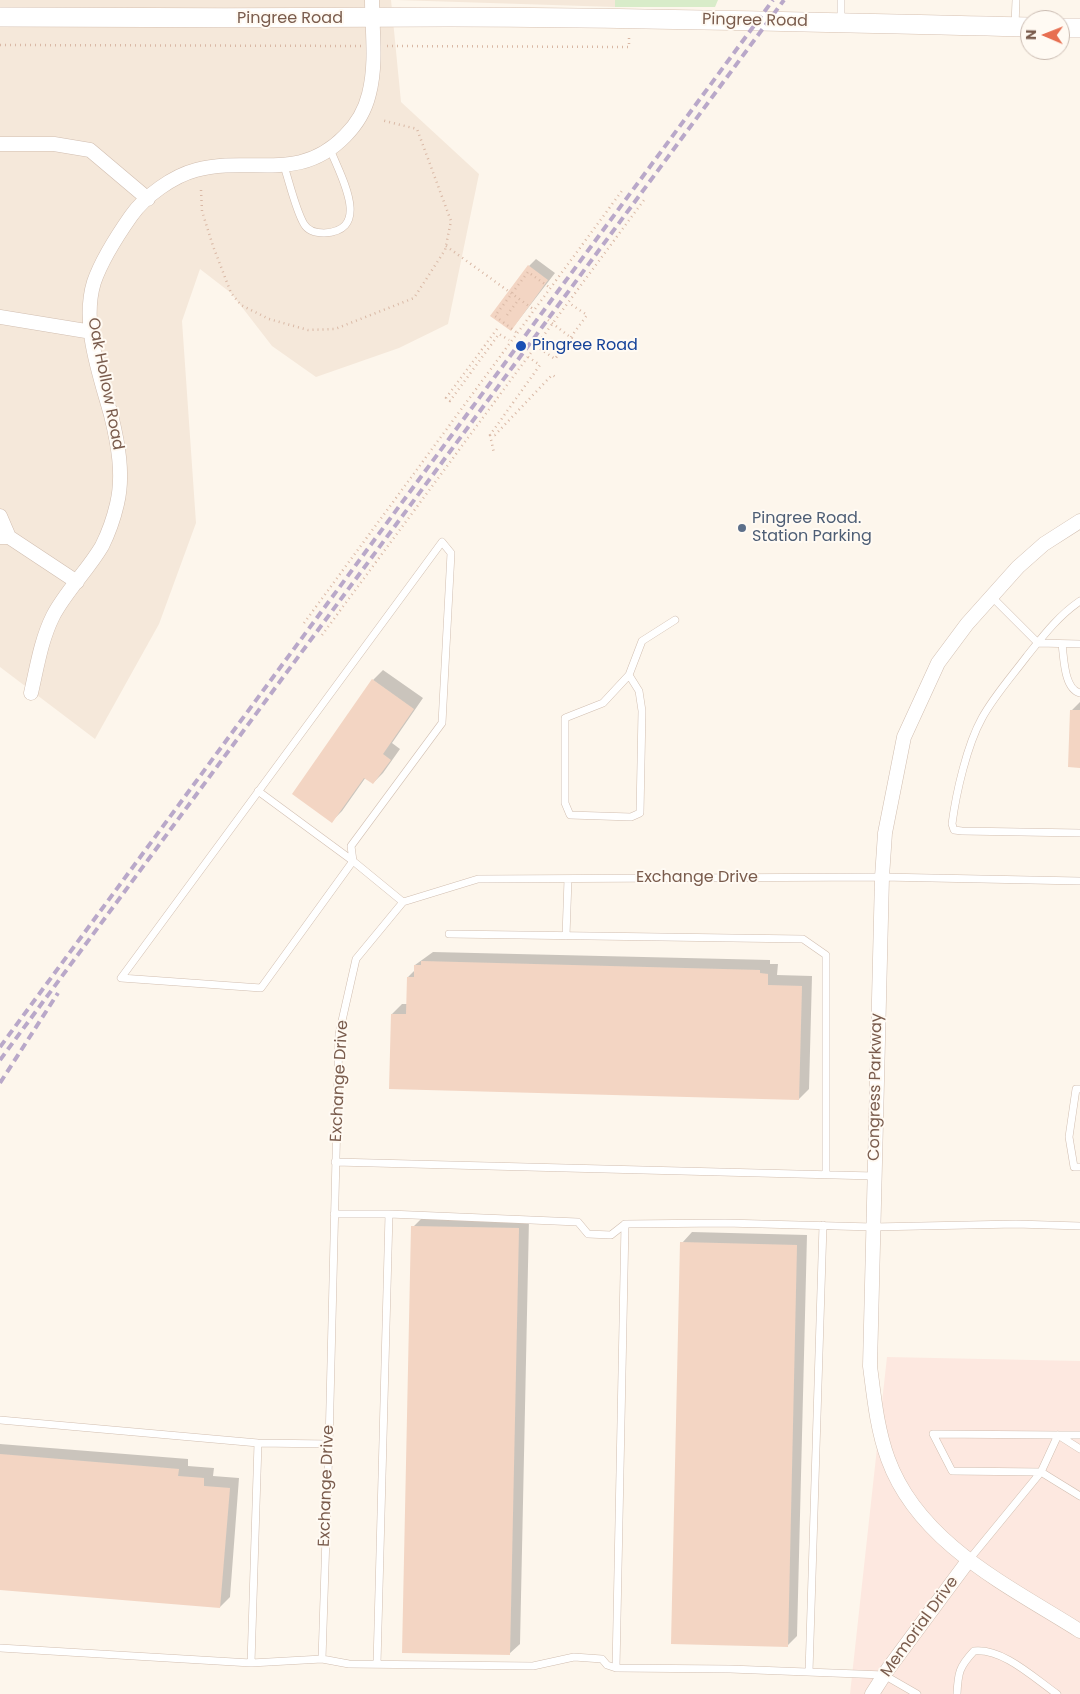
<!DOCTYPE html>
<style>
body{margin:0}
#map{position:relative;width:1080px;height:1694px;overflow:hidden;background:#fdf6ec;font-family:Poppins,sans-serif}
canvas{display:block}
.north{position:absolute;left:1020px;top:10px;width:50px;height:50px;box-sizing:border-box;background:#fffaf3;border:1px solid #cabbb1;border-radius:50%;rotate:271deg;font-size:14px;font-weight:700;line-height:20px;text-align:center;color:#7a5c4d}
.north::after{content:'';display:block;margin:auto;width:18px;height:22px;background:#e76f51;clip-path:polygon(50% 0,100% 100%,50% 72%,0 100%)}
</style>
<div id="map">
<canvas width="1080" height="1694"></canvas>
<div class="north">N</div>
</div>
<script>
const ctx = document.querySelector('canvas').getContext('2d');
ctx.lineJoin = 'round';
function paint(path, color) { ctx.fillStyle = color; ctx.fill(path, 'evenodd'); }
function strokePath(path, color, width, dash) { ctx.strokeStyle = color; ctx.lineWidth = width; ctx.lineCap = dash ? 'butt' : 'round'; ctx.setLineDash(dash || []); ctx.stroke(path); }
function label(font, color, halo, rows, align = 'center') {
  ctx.font = font + ' Poppins,sans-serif'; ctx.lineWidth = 4; ctx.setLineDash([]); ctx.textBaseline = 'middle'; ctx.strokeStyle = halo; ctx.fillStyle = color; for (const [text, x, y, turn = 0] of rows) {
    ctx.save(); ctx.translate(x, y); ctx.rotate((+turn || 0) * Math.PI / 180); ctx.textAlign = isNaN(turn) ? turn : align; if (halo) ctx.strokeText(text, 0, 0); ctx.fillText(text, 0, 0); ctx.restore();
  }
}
const residential = new Path2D(`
 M 0,0 L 391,0 L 401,102 L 479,174 L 448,324 L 399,348 L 316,377 L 272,346 L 231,293 L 200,269 L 182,321 L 196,523 L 159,624 L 95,739 L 0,667 Z
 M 396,0 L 615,0 L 615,7 Z`);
const commercial = new Path2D(`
 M 887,1357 L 1080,1361 L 1080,1694 L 850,1694 Z`);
const green = new Path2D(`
 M 615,0 L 718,0 L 715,7 L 615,7 Z`);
const shadow = new Path2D(`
 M 536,259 L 555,273 L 511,330 L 529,266 Z
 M 383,670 L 423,698 L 392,743 L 400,749 L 383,773 L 373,783 L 366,777 L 342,811 L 332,821 L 373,680 Z
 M 1080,702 L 1080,766 L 1071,711 Z
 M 433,952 L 770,960 L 770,964 L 778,964 L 777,975 L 812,976 L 809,1089 L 799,1099 L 392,1014 L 402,1004 L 407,1004 L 408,977 L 415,970 L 415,965 Z
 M 423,1217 L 529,1219 L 520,1644 L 509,1654 L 413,1227 Z
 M 692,1232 L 807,1235 L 797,1636 L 787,1646 L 682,1243 Z
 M 0,1444 L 188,1459 L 188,1466 L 214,1468 L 213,1476 L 239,1478 L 230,1597 L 220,1607 L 0,1589 Z`);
const building = new Path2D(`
 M 528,265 L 548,280 L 511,331 L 490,316 Z
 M 372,679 L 414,709 L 383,754 L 391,760 L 373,784 L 364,778 L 332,823 L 292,794 Z
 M 1070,710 L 1080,710 L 1080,768 L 1068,767 Z
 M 421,961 L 760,970 L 760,973 L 768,974 L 768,985 L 802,986 L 799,1100 L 389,1089 L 391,1014 L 406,1014 L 407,977 L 414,977 L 414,965 L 421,965 Z
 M 411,1226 L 519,1228 L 510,1655 L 402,1653 Z
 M 680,1242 L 797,1245 L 788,1647 L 671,1644 Z
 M 0,1454 L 179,1469 L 178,1476 L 204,1478 L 204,1486 L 230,1488 L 220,1608 L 0,1590 Z`);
const path = new Path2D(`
 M 0,45 L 362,46
 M 387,46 L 629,47 L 629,34
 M 201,190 L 202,211 L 213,246 L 231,293 L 241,305 L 269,319 L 308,330 L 335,329 L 414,298 L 445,250 L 451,221 L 417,129 L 381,120
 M 446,246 L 533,309
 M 507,315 L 519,299
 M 548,320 L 578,343
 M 497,329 L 446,398 L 450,401 L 499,334 L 509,340
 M 516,332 L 495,316 L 528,272 L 549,287
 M 536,346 L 555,359 L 587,315 L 569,303
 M 528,357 L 540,365 L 490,435 L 495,435 L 552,375 L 558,378
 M 490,435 L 494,453
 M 304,623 L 624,188
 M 322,635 L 644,200`);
const lane = new Path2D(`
 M 841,0 L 841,22
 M 1015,25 L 1016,0
 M 284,166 C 289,181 296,211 304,224 C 308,231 317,233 324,233 C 373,231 340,175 330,149
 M 991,596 L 1038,643 L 1080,644
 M 1080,601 C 1058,616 1043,636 1027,656 C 1012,676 994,696 982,718 C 967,745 956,793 952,824 L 954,830 L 962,831 L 1080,833
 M 1062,644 C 1064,658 1064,689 1080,693
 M 629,675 L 603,703 L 565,718 L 565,803 L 570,815 L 631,817 L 640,813 L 642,711 L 639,691 L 629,675 L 642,641 L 675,620
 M 258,791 L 353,861
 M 353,861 L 351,846 L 442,723 L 451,553 L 442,542 L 121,978 L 261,988 L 353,861 L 403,902
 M 449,934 L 803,939 L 826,955 L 826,1174
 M 566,936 L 568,879
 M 1080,1089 L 1076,1089 L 1069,1137 L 1074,1167 L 1080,1167
 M 335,1162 L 874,1176
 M 334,1214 L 389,1214 L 377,1664
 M 389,1214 L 578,1222 L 588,1234 L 611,1235 L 625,1224 L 725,1223 L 873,1227 L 1016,1224 L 1080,1226
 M 0,1420 L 258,1443 L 329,1444
 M 1058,1435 L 1080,1449
 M 1058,1435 L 1080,1435
 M 968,1561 L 1041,1472 L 1058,1435 L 933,1434 L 952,1471 L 1041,1472 L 1080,1496
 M 0,1648 L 251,1663 L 322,1659 L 349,1664 L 533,1666 L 574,1657 L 602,1659 L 607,1665 L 616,1668 L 730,1669 L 884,1675 L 917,1694
 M 322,1659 L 329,1444 L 339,1034 L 356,959 L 403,902 L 478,879 L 882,877 L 1080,881
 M 251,1663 L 258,1443
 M 616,1668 L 625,1224
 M 809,1672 L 823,1225
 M 957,1694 C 958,1673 959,1667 974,1651 C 1003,1648 1034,1678 1057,1694`);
const street = new Path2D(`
 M 0,144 L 54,144 L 90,150 L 148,199
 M 0,317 L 92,332
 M 0,516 L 9,537
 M 1080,521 L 1044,544 L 1018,567 L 967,624 L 938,663 L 904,737 L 885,833 L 882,877 L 870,1366 C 874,1397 877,1429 888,1459 C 919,1544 1009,1586 1080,1631
 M 0,537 L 9,537 L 77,582
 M 31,693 C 37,667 41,640 53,616 C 66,591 88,570 102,546 C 108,534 114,517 117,504 C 124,475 118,443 111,415 C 100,375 81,324 94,282 C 102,259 117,236 131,216 C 145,196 173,176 196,170 C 251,155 298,184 345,136 C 357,124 365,111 369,94 C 377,63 372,31 372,0
 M 872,1694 L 888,1669 L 968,1561`);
const secondary = new Path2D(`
 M 0,17 C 150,18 300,18 450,17 C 644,17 837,23 1030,27
 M 1060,28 L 1080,28`);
const rail = new Path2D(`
 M 0,1047 L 773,0
 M 0,1060 L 784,0
 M 0,1083 L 58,993`);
const markers = [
 [521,346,6,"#1a4fb4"],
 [742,528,5,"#5c6f8a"]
];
const streetNames = [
 ["Pingree Road",290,19],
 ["Pingree Road",755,21,1],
 ["Oak Hollow Road",105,384,79],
 ["Exchange Drive",697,878],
 ["Exchange Drive",340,1081,-87],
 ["Congress Parkway",876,1087,-89],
 ["Exchange Drive",327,1486,-88],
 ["Memorial Drive",920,1627,-54]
];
const transitNames = [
 ["Pingree Road",532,346]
];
const serviceNames = [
 ["Pingree Road.",752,519],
 ["Station Parking",752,537]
];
paint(residential, '#f5e8da');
paint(commercial, '#fde8e0');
paint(green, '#d8ecc9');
paint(shadow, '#0003');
paint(building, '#f3d5c3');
strokePath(lane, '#d1beb0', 8);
strokePath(street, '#d1beb0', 15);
strokePath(secondary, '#d6c0b0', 20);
strokePath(path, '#d9b8a5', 2.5, [1, 4]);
strokePath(lane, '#fff', 7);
strokePath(street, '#fff', 14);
strokePath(secondary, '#fff', 19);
strokePath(rail, '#b9a8c9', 4, [8, 5]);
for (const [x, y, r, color] of markers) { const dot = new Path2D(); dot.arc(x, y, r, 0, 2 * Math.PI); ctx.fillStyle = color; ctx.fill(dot); strokePath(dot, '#fffaf3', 2); }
label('16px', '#7a5c4d', '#fffaf3', streetNames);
label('16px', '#164399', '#fffaf3', transitNames, 'left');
label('16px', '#4e5e75', '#fffaf3', serviceNames, 'left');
</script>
